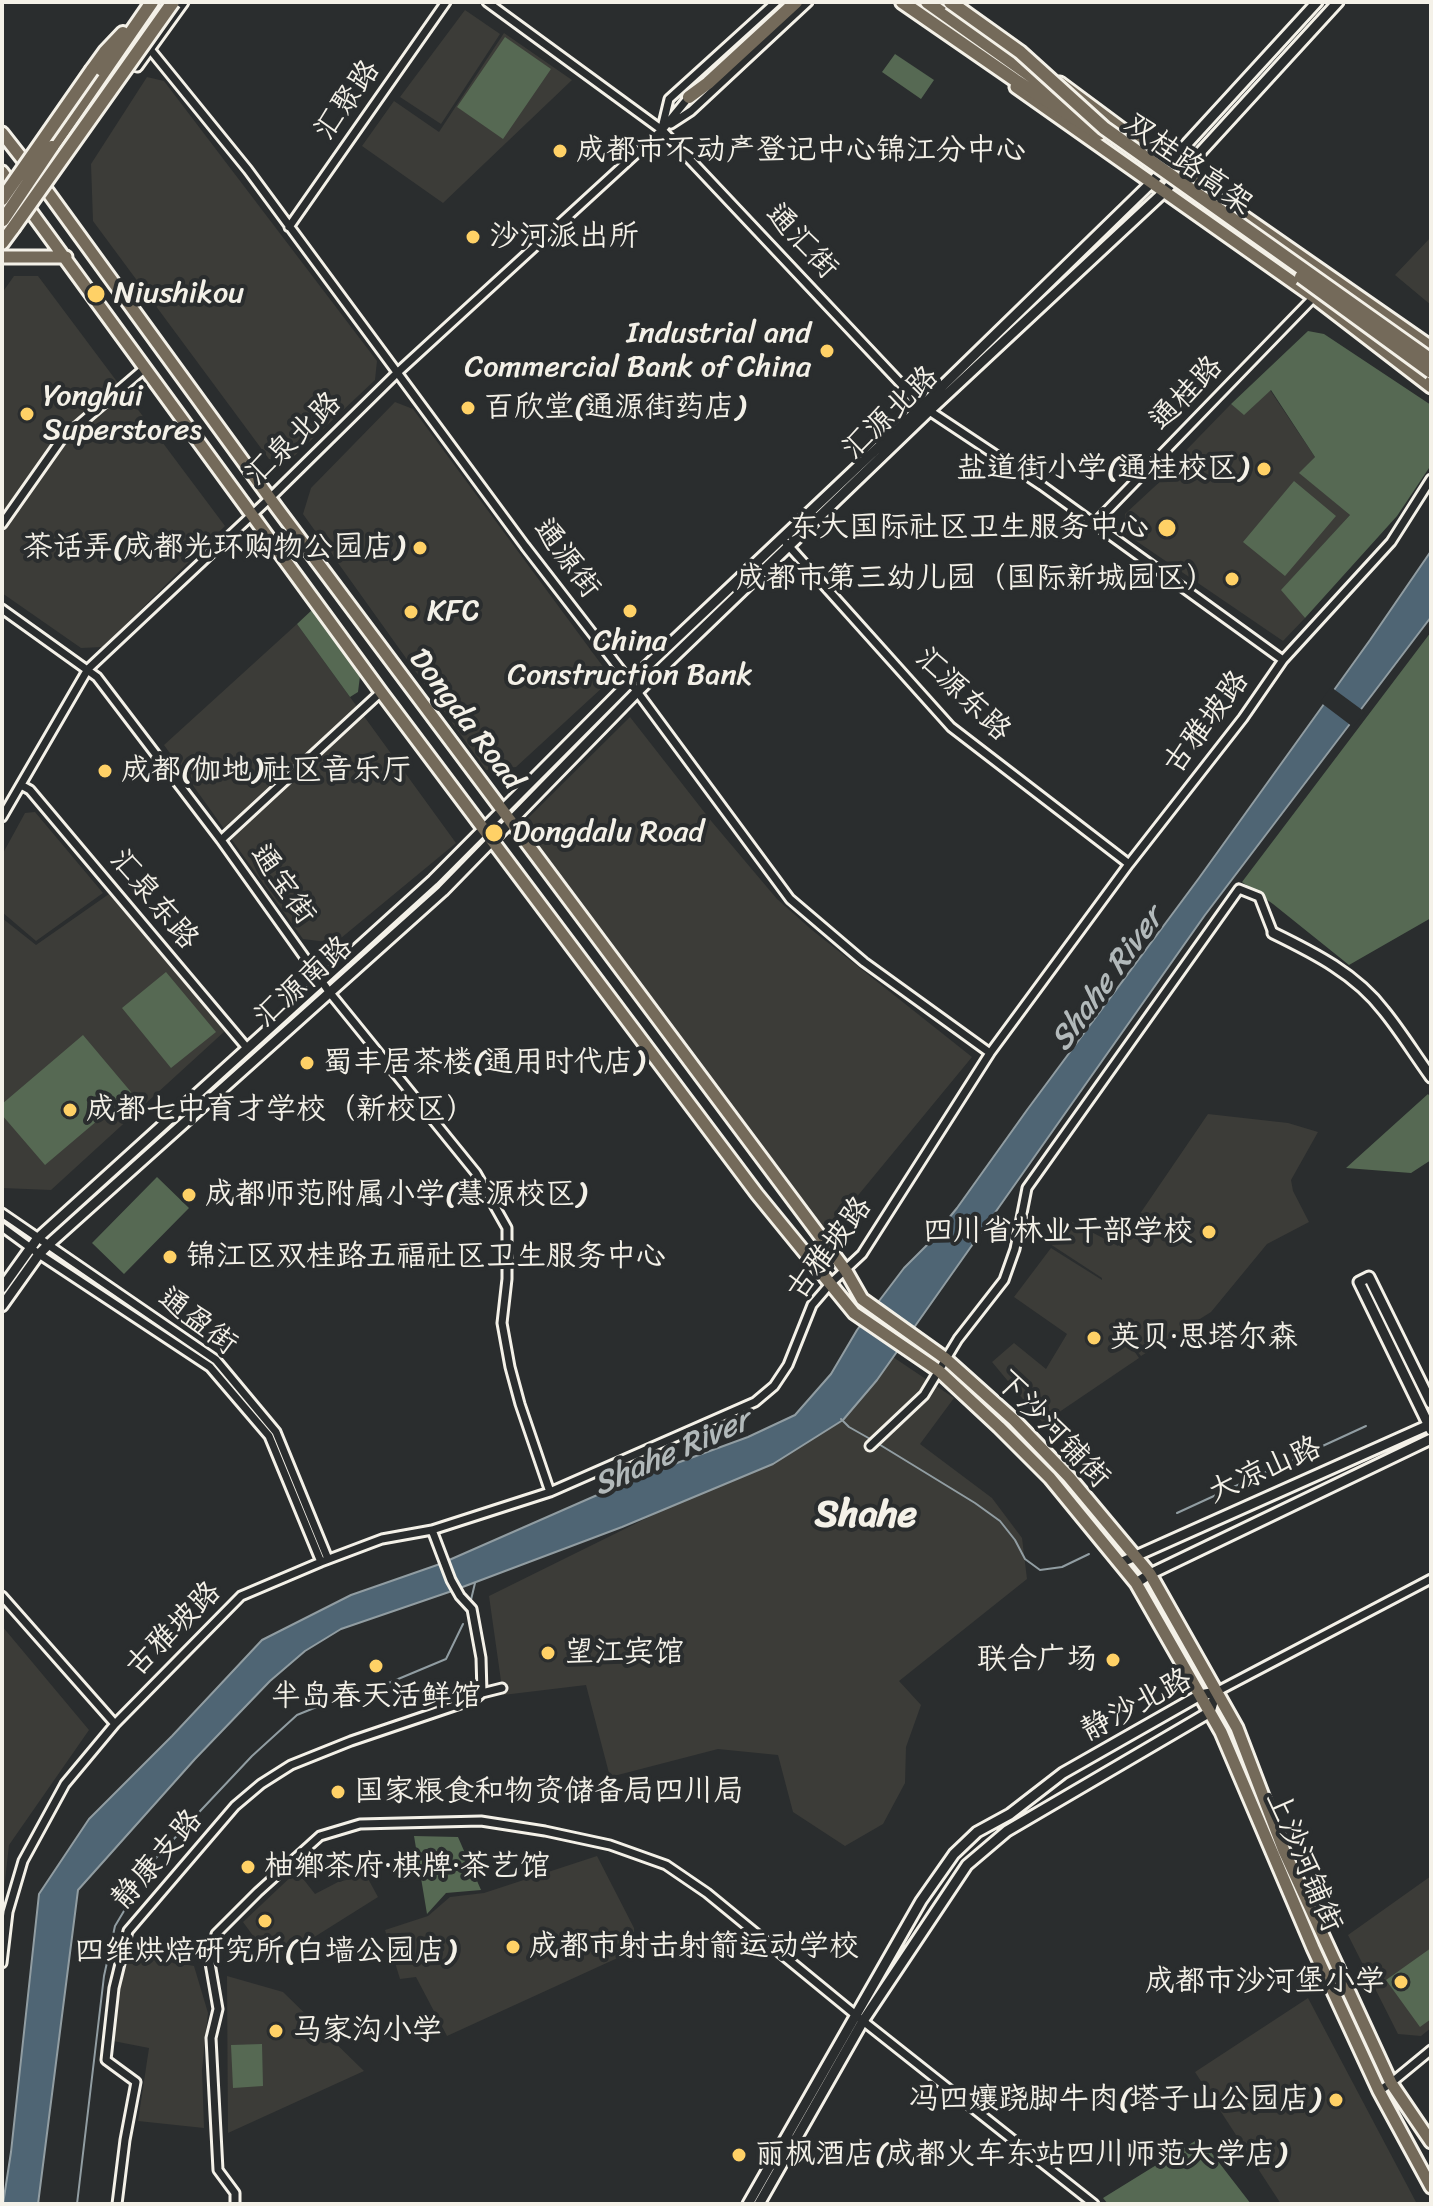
<!DOCTYPE html>
<meta charset="utf-8">
<style>
body{margin:0}
#map{position:relative;width:1433px;height:2206px;overflow:hidden;background:#2a2d2e;font-family:Sriracha,sans-serif}
canvas{display:block}
.frame{position:absolute;inset:0;border:4px solid #f4f1e8;pointer-events:none}
</style>
<div id="map">
<canvas width="1433" height="2206"></canvas>
<div class="frame"></div>
</div>
<script>
const ctx = document.querySelector('canvas').getContext('2d');
ctx.lineJoin = 'round';
function paint(path, color) { ctx.fillStyle = color; ctx.fill(path, 'evenodd'); }
function strokePath(path, color, width, dash) { ctx.strokeStyle = color; ctx.lineWidth = width; ctx.lineCap = dash ? 'butt' : 'round'; ctx.setLineDash(dash || []); ctx.stroke(path); }
function label(font, color, halo, rows, align = 'center') {
  ctx.font = font + ' Sriracha,"LXGW WenKai TC",sans-serif'; ctx.lineWidth = 8; ctx.setLineDash([]); ctx.textBaseline = 'middle'; ctx.strokeStyle = halo; ctx.fillStyle = color; for (const [text, x, y, turn = 0] of rows) {
    ctx.save(); ctx.translate(x, y); ctx.rotate((+turn || 0) * Math.PI / 180); ctx.textAlign = isNaN(turn) ? turn : align; if (halo) ctx.strokeText(text, 0, 0); ctx.fillText(text, 0, 0); ctx.restore();
  }
}
const built = new Path2D(`
 M 465,10 L 500,34 L 441,124 L 400,97 Z
 M 504,33 L 572,80 L 443,203 L 362,146 L 394,101 L 439,132 Z
 M 147,77 L 164,81 L 377,361 L 375,380 L 288,462 L 269,459 L 93,221 L 91,164 Z
 M 1431,237 L 1431,305 L 1395,275 Z
 M 14,276 L 38,276 L 225,526 L 103,647 L 81,648 L 2,593 L 2,293 Z
 M 1270,390 L 1315,457 L 1300,473 L 1350,515 L 1282,590 L 1305,618 L 1283,641 L 1126,534 L 1125,514 L 1166,476 L 1164,473 L 1231,404 L 1244,414 Z
 M 395,402 L 413,409 L 604,668 L 603,687 L 516,767 L 486,770 L 303,514 L 311,488 Z
 M 297,624 L 456,843 L 335,943 L 303,939 L 164,745 Z
 M 630,717 L 712,822 L 777,899 L 812,930 L 972,1057 L 827,1233 L 520,826 Z
 M 35,812 L 103,893 L 36,941 L 2,912 L 2,855 L 25,813 Z
 M 109,894 L 225,1031 L 51,1190 L 2,1188 L 2,918 L 36,945 Z
 M 1208,1114 L 1288,1123 L 1318,1132 L 1291,1180 L 1293,1191 L 1309,1222 L 1267,1244 L 1211,1312 L 1141,1356 L 1123,1335 L 1139,1358 L 1043,1423 L 992,1362 L 1014,1343 L 1046,1369 L 1067,1334 L 1014,1297 L 1051,1248 L 1102,1280 L 1102,1278 L 1047,1242 L 1063,1217 L 1118,1246 Z
 M 893,1357 L 954,1398 L 920,1444 L 992,1498 L 1022,1538 L 1027,1579 L 899,1681 L 921,1705 L 906,1747 L 905,1783 L 883,1824 L 845,1846 L 793,1812 L 778,1755 L 718,1749 L 610,1777 L 586,1685 L 503,1695 L 489,1596 L 661,1511 L 773,1464 L 843,1420 L 877,1380 Z
 M 2,1626 L 89,1730 L 9,1845 L 2,1907 Z
 M 597,1856 L 634,1928 L 635,1950 L 447,2036 L 416,1977 L 400,1979 L 385,1930 L 428,1916 L 450,1897 L 484,1893 Z
 M 297,1871 L 315,1894 L 338,1882 L 366,1875 L 378,1897 L 273,1963 L 243,1922 Z
 M 1431,1876 L 1431,2028 L 1421,2036 L 1398,2034 L 1348,1935 Z
 M 124,1954 L 194,1966 L 208,2013 L 202,2070 L 204,2128 L 138,2121 L 149,2048 L 108,2040 L 113,1996 Z
 M 227,1976 L 283,1992 L 364,2071 L 228,2133 Z
 M 1308,1998 L 1417,2204 L 1281,2204 L 1195,2072 Z`);
const green = new Path2D(`
 M 505,37 L 551,69 L 503,139 L 457,107 Z
 M 895,54 L 934,80 L 921,99 L 882,72 Z
 M 1308,331 L 1324,334 L 1431,405 L 1431,465 L 1397,516 L 1305,618 L 1281,590 L 1350,515 L 1299,473 L 1315,457 L 1271,390 L 1244,415 L 1231,404 Z
 M 1294,481 L 1336,516 L 1285,576 L 1243,542 Z
 M 313,609 L 360,676 L 358,692 L 350,697 L 297,624 Z
 M 1431,632 L 1431,918 L 1349,965 L 1273,904 L 1242,882 Z
 M 166,972 L 216,1032 L 171,1068 L 122,1008 Z
 M 83,1035 L 131,1092 L 45,1165 L 2,1115 L 2,1104 Z
 M 1428,1094 L 1431,1098 L 1431,1160 L 1411,1173 L 1346,1168 Z
 M 157,1177 L 189,1208 L 124,1274 L 92,1243 Z
 M 414,1836 L 458,1837 L 481,1890 L 446,1893 L 427,1914 Z
 M 1431,1948 L 1431,2019 L 1420,2027 L 1386,1980 Z
 M 262,2044 L 263,2086 L 233,2088 L 231,2045 Z
 M 1200,2138 L 1251,2204 L 1108,2204 L 1103,2198 Z`);
const water = new Path2D(`
 M 1431,551 L 1431,617 L 1205,915 L 877,1380 L 843,1420 L 773,1464 L 622,1527 L 452,1591 L 341,1629 L 305,1651 L 270,1681 L 195,1759 L 78,1890 L 38,2204 L 3,2204 L 11,2152 L 39,1894 L 89,1819 L 172,1736 L 262,1640 L 351,1595 L 440,1564 L 636,1478 L 748,1437 L 795,1415 L 831,1374 L 857,1330 L 904,1268 L 927,1245 L 957,1208 L 1027,1110 L 1199,878 L 1370,640 Z`);
const pier = new Path2D(`
 M 1331,687 L 1365,712 L 1353,727 L 1320,702 Z`);
const stream = new Path2D(`
 M 841,1419 L 849,1427 L 872,1440
 M 877,1443 L 975,1503 L 1000,1521 L 1015,1540 L 1025,1559 L 1040,1570 L 1062,1567 L 1089,1554
 M 1177,1513 L 1366,1426
 M 470,1604 L 475,1583
 M 77,2204 L 104,1976 L 115,1926 L 155,1859 L 252,1756 L 297,1715 L 324,1704 L 391,1682 L 446,1659 L 463,1624`);
const minor = new Path2D(`
 M 487,2 L 662,130 L 922,406 L 1041,485 L 1283,660
 M 149,48 L 248,170 L 525,546 L 630,682 L 790,899 L 864,962 L 990,1053
 M 671,124 L 691,111 L 808,2
 M 662,128 L 669,99 L 776,2
 M 289,227 L 446,2
 M 1095,523 L 1314,297
 M 2,524 L 61,440 L 145,368
 M 786,543 L 951,727 L 1129,864
 M 2,609 L 97,677 L 221,840 L 330,993 L 476,1173 L 507,1228 L 507,1279 L 502,1323 L 510,1367 L 520,1404 L 550,1492
 M 21,785 L 30,790 L 247,1048
 M 2,817 L 88,669 L 270,498 L 398,372 L 662,130 L 689,97
 M 221,840 L 381,692
 M 2,1213 L 216,1360 L 276,1432 L 328,1559
 M 2,1227 L 39,1254 L 210,1367 L 269,1436 L 321,1562
 M 870,1446 L 924,1395 L 958,1339 L 1004,1280 L 1015,1249 L 1027,1188 L 1239,889 L 1259,897 L 1273,933
 M 432,1530 L 451,1580 L 460,1596 L 472,1609 L 481,1658 L 482,1693
 M 2,1596 L 115,1724
 M 1216,1692 L 1431,1579
 M 2,1963 L 8,1912 L 23,1861 L 65,1784 L 115,1724 L 241,1596 L 321,1562 L 382,1539 L 432,1530 L 550,1492 L 755,1402 L 774,1386 L 788,1365 L 812,1305 L 830,1284 L 862,1254 L 990,1053 L 1129,864 L 1243,718 L 1283,660 L 1391,542 L 1431,479
 M 1379,2091 L 1391,2083 L 1431,2050
 M 117,2204 L 125,2140 L 136,2082 L 106,2060 L 114,1988 L 128,1931 L 235,1806 L 261,1784 L 291,1765 L 351,1741 L 475,1699 L 482,1693 L 502,1688
 M 235,2204 L 235,2193 L 218,2170 L 211,2038 L 218,2009 L 210,1963 L 216,1934 L 258,1892 L 320,1836 L 360,1824 L 481,1821 L 545,1831 L 610,1845 L 666,1865 L 707,1893 L 863,2021 L 1094,2204`);
const tertiary = new Path2D(`
 M 137,66 L 183,2
 M 1273,933 C 1314,953 1356,974 1384,1011 C 1401,1032 1415,1055 1431,1077
 M 2,1288 L 37,1239 L 433,880 L 630,682 L 922,406 L 1152,182 L 1317,2
 M 2,1306 L 39,1254 L 48,1245 L 443,891 L 637,692 L 929,411 L 1164,192 L 1338,2
 M 1431,1403 L 1369,1277 L 1359,1282 L 1431,1430
 M 1120,1563 L 1431,1424
 M 1136,1583 L 1150,1574 L 1431,1439
 M 748,2204 L 921,1901 L 954,1854 L 977,1832 L 1010,1814 L 1063,1773 L 1200,1695 L 1216,1692 L 1210,1712 L 1007,1831 L 967,1865 L 863,2021 L 759,2204`);
const primary = new Path2D(`
 M 1060,83 L 1181,173 L 1431,347
 M 1016,87 L 1314,297 L 1431,387
 M 2,133 L 42,184 L 277,508 L 846,1271 L 862,1299 L 946,1359 L 1014,1420 L 1069,1477 L 1150,1574 L 1237,1728 L 1284,1851 L 1391,2083 L 1431,2142
 M 2,172 L 381,692 L 757,1194 L 854,1313 L 939,1371 L 999,1427 L 1050,1478 L 1136,1583 L 1221,1732 L 1313,1948 L 1379,2091 L 1431,2187
 M 2,257 L 66,257`);
const trunk = new Path2D(`
 M 902,2 L 1015,80 L 1099,134
 M 927,2 L 1072,105
 M 92,70 L 105,52 L 123,33
 M 689,97 L 708,83 L 796,2
 M 52,147 L 152,2
 M 2,243 L 13,228`);
const trunkBridge = new Path2D(`
 M 950,2 L 1020,52 L 1104,128 L 1431,360
 M 2,199 L 92,70
 M 3,220 L 52,147
 M 13,228 L 173,2
 M 1301,277 L 1431,372`);
const markers = [
 [560,151,8,"#ffd166"],
 [473,237,8,"#ffd166"],
 [96,294,10,"#ffd166"],
 [827,351,8,"#ffd166"],
 [468,408,8,"#ffd166"],
 [27,414,8,"#ffd166"],
 [1264,469,8,"#ffd166"],
 [1167,528,10,"#ffd166"],
 [420,548,8,"#ffd166"],
 [1232,579,8,"#ffd166"],
 [630,611,8,"#ffd166"],
 [411,612,8,"#ffd166"],
 [105,771,8,"#ffd166"],
 [494,833,10,"#ffd166"],
 [307,1063,8,"#ffd166"],
 [70,1110,8,"#ffd166"],
 [189,1195,8,"#ffd166"],
 [1209,1232,8,"#ffd166"],
 [170,1257,8,"#ffd166"],
 [1094,1338,8,"#ffd166"],
 [548,1653,8,"#ffd166"],
 [1113,1660,8,"#ffd166"],
 [376,1666,8,"#ffd166"],
 [338,1792,8,"#ffd166"],
 [248,1867,8,"#ffd166"],
 [265,1921,8,"#ffd166"],
 [513,1947,8,"#ffd166"],
 [1401,1982,8,"#ffd166"],
 [276,2031,8,"#ffd166"],
 [1336,2100,8,"#ffd166"],
 [739,2155,8,"#ffd166"]
];
const streetNames = [
 ["汇聚路",348,101,-55],
 ["双桂路高架",1188,165,36],
 ["通汇街",801,242,47],
 ["通桂路",1187,394,-46],
 ["汇源北路",891,414,-44],
 ["汇泉北路",294,440,-44],
 ["通源街",566,559,53],
 ["汇源东路",962,695,44],
 ["Dongda Road",465,720,53],
 ["古雅坡路",1207,723,-53],
 ["通宝街",282,885,55],
 ["汇泉东路",153,900,50],
 ["汇源南路",304,983,-42],
 ["古雅坡路",830,1249,-53],
 ["通盈街",197,1322,37],
 ["下沙河铺街",1052,1430,46],
 ["大凉山路",1265,1471,-24],
 ["古雅坡路",174,1630,-45],
 ["静沙北路",1137,1706,-28],
 ["静康支路",158,1860,-49],
 ["上沙河铺街",1303,1862,67]
];
const poiNames = [
 ["成都市不动产登记中心锦江分中心",576,151],
 ["沙河派出所",489,237],
 ["Niushikou",114,294],
 ["Industrial and",811,334,"right"],
 ["Commercial Bank of China",811,368,"right"],
 ["Yonghui",43,397],
 ["Superstores",43,431],
 ["百欣堂(通源街药店)",484,408],
 ["盐道街小学(通桂校区)",1248,469,"right"],
 ["东大国际社区卫生服务中心",1149,528,"right"],
 ["茶话弄(成都光环购物公园店)",404,548,"right"],
 ["成都市第三幼儿园（国际新城园区）",1216,579,"right"],
 ["KFC",427,612],
 ["China",630,642,"center"],
 ["Construction Bank",630,676,"center"],
 ["成都(伽地)社区音乐厅",121,771],
 ["Dongdalu Road",512,833],
 ["蜀丰居茶楼(通用时代店)",323,1063],
 ["成都七中育才学校（新校区）",86,1110],
 ["成都师范附属小学(慧源校区)",205,1195],
 ["四川省林业干部学校",1193,1232,"right"],
 ["锦江区双桂路五福社区卫生服务中心",186,1257],
 ["英贝·思塔尔森",1110,1338],
 ["望江宾馆",564,1653],
 ["联合广场",1097,1660,"right"],
 ["半岛春天活鲜馆",376,1697,"center"],
 ["国家粮食和物资储备局四川局",354,1792],
 ["柚鄉茶府·棋牌·茶艺馆",264,1867],
 ["成都市射击射箭运动学校",529,1947],
 ["四维烘焙研究所(白墙公园店)",265,1952,"center"],
 ["成都市沙河堡小学",1385,1982,"right"],
 ["马家沟小学",292,2031],
 ["冯四孃跷脚牛肉(塔子山公园店)",1320,2100,"right"],
 ["丽枫酒店(成都火车东站四川师范大学店)",755,2155]
];
const waterNames = [
 ["Shahe River",1108,980,-54],
 ["Shahe River",672,1454,-24]
];
const districtNames = [
 ["Shahe",866,1516]
];
paint(built, '#3c3c38');
paint(green, '#566953');
paint(water, '#4f6574');
strokePath(water, '#919da2', 2);
paint(pier, '#2a2d2e');
strokePath(stream, '#919da2', 2);
strokePath(minor, '#f4f1e8', 13);
strokePath(tertiary, '#f4f1e8', 15);
strokePath(primary, '#f4f1e8', 17);
strokePath(trunk, '#f4f1e8', 18);
strokePath(minor, '#2a2d2e', 7);
strokePath(tertiary, '#2a2d2e', 9);
strokePath(primary, '#746a5a', 11);
strokePath(trunk, '#746a5a', 12);
strokePath(trunkBridge, '#f4f1e8', 18, []);
strokePath(trunkBridge, '#746a5a', 12);
for (const [x, y, r, color] of markers) { const dot = new Path2D(); dot.arc(x, y, r, 0, 2 * Math.PI); ctx.fillStyle = color; ctx.fill(dot); strokePath(dot, '#2a2d2e', 3); }
label('30px', '#f4f1e8', '#2a2d2e', streetNames);
label('30px', '#f4f1e8', '#2a2d2e', poiNames, 'left');
label('italic 32px', '#b2b9ba', '#2a2d2e', waterNames);
label('bold 38px', '#f4f1e8', '#2a2d2e', districtNames);
</script>
